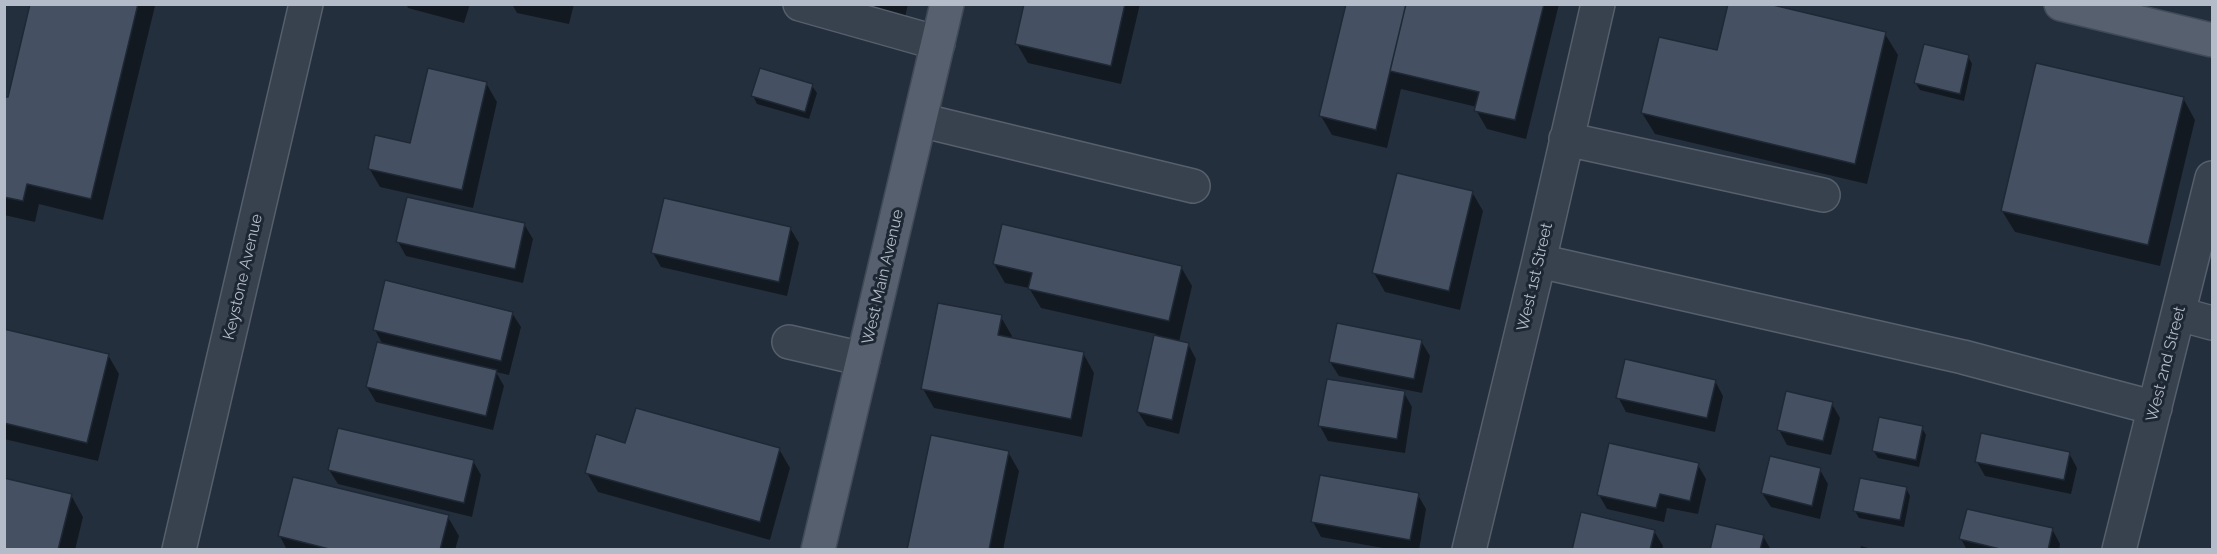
<!DOCTYPE html>
<style>
body{margin:0}
#map{position:relative;width:2217px;height:554px;overflow:hidden;background:#242f3e;font-family:Raleway,sans-serif}
canvas{display:block}
.frame{position:absolute;inset:0;border:6px solid #b4bcc9;pointer-events:none}
</style>
<div id="map">
<canvas width="2217" height="554"></canvas>
<div class="frame"></div>
</div>
<script>
const ctx = document.querySelector('canvas').getContext('2d');
ctx.lineJoin = 'round';
function paint(path, color) { ctx.fillStyle = color; ctx.fill(path, 'evenodd'); }
function strokePath(path, color, width, dash) { ctx.strokeStyle = color; ctx.lineWidth = width; ctx.lineCap = dash ? 'butt' : 'round'; ctx.setLineDash(dash || []); ctx.stroke(path); }
function label(font, color, halo, rows, align = 'center') {
  ctx.font = font + ' Raleway,sans-serif'; ctx.lineWidth = 6; ctx.setLineDash([]); ctx.textBaseline = 'middle'; ctx.strokeStyle = halo; ctx.fillStyle = color; for (const [text, x, y, turn = 0] of rows) {
    ctx.save(); ctx.translate(x, y); ctx.rotate((+turn || 0) * Math.PI / 180); ctx.textAlign = isNaN(turn) ? turn : align; if (halo) ctx.strokeText(text, 0, 0); ctx.fillText(text, 0, 0); ctx.restore();
  }
}
const shadow = new Path2D(`
 M 32,4 L 155,6 L 103,220 L 39,204 L 35,222 L 4,215 L 4,98 L 9,99 Z
 M 406,4 L 470,4 L 464,23 L 408,8 Z
 M 512,4 L 574,4 L 569,24 L 517,13 Z
 M 810,4 L 908,4 L 903,26 Z
 M 1026,4 L 1140,4 L 1121,84 L 1028,63 L 1017,44 Z
 M 1348,4 L 1559,4 L 1526,139 L 1487,129 L 1476,110 L 1477,107 L 1401,89 L 1387,148 L 1332,135 L 1321,116 Z
 M 1885,34 L 1898,55 L 1867,184 L 1655,134 L 1642,113 Z
 M 1968,56 L 1972,64 L 1964,101 L 1920,90 L 1915,82 Z
 M 486,83 L 497,102 L 473,208 L 380,187 L 369,168 L 412,145 Z
 M 812,86 L 817,93 L 809,119 L 757,104 L 753,96 Z
 M 2183,98 L 2195,120 L 2160,266 L 2015,232 L 2002,211 Z
 M 1472,192 L 1483,211 L 1460,310 L 1385,292 L 1374,273 Z
 M 524,224 L 533,239 L 523,283 L 406,256 L 398,242 Z
 M 790,228 L 799,243 L 787,296 L 661,267 L 653,253 Z
 M 994,264 L 1181,267 L 1192,286 L 1179,342 L 1188,344 L 1196,359 L 1179,434 L 1147,426 L 1138,412 L 1156,334 L 1041,308 L 1029,288 L 1005,283 Z
 M 512,313 L 521,327 L 509,375 L 496,372 L 504,386 L 493,430 L 376,402 L 367,387 L 383,345 L 375,330 Z
 M 1001,317 L 1012,336 L 1011,339 L 1083,353 L 1094,373 L 1082,437 L 934,408 L 923,389 Z
 M 4,330 L 108,355 L 119,374 L 98,461 L 4,439 Z
 M 1421,341 L 1430,356 L 1422,393 L 1339,376 L 1330,362 Z
 M 1715,381 L 1723,396 L 1715,432 L 1626,412 L 1618,397 Z
 M 1404,393 L 1412,407 L 1405,453 L 1328,441 L 1320,426 Z
 M 1832,404 L 1840,418 L 1831,455 L 1787,445 L 1779,430 Z
 M 1922,428 L 1926,435 L 1919,467 L 1878,458 L 1873,450 Z
 M 626,444 L 779,449 L 790,468 L 770,540 L 598,492 L 587,473 Z
 M 1008,452 L 1019,471 L 1003,550 L 908,550 Z
 M 2069,453 L 2077,468 L 2071,494 L 1985,476 L 1977,462 Z
 M 473,461 L 481,475 L 472,517 L 338,484 L 329,470 Z
 M 1698,465 L 1706,479 L 1698,514 L 1667,508 L 1664,522 L 1607,509 L 1599,495 Z
 M 1820,470 L 1828,484 L 1820,519 L 1771,507 L 1762,493 Z
 M 1906,488 L 1910,496 L 1904,527 L 1859,518 L 1855,511 Z
 M 71,495 L 83,517 L 75,550 L 4,550 Z
 M 1418,495 L 1426,509 L 1419,550 L 1394,550 L 1321,537 L 1313,522 Z
 M 448,517 L 459,536 L 455,550 L 287,550 L 280,536 Z
 M 2052,529 L 2060,544 L 2059,550 L 1967,550 L 1961,539 Z
 M 1654,531 L 1663,546 L 1662,550 L 1574,550 Z
 M 1763,536 L 1771,550 L 1711,550 Z
 M 1861,546 L 1875,550 L 1860,550 Z`);
const building = new Path2D(`
 M 30,4 L 138,4 L 91,199 L 27,184 L 23,201 L 4,197 L 4,97 L 8,97 Z
 M 1024,4 L 1125,4 L 1111,66 L 1015,44 Z
 M 1346,4 L 1406,4 L 1376,130 L 1319,116 Z
 M 1406,4 L 1544,4 L 1515,120 L 1474,111 L 1479,92 L 1390,71 Z
 M 1728,4 L 1769,4 L 1886,32 L 1855,164 L 1641,113 L 1659,37 L 1717,50 Z
 M 1924,44 L 1969,55 L 1960,94 L 1914,83 Z
 M 2036,63 L 2184,97 L 2148,245 L 2001,211 Z
 M 428,68 L 487,82 L 462,190 L 368,169 L 375,135 L 410,143 Z
 M 760,68 L 813,84 L 805,112 L 751,96 Z
 M 1397,173 L 1473,191 L 1449,291 L 1372,273 Z
 M 407,197 L 525,223 L 515,269 L 396,242 Z
 M 664,198 L 791,227 L 779,282 L 651,253 Z
 M 1002,224 L 1182,266 L 1169,321 L 1028,289 L 1032,273 L 993,264 Z
 M 385,280 L 513,312 L 501,361 L 373,330 Z
 M 938,303 L 1002,315 L 998,335 L 1084,352 L 1071,419 L 921,389 Z
 M 1337,323 L 1422,340 L 1414,379 L 1329,362 Z
 M 4,329 L 109,354 L 87,443 L 4,423 Z
 M 1154,335 L 1189,343 L 1172,420 L 1137,412 Z
 M 377,342 L 497,370 L 486,416 L 366,387 Z
 M 1625,359 L 1716,380 L 1707,418 L 1616,398 Z
 M 1327,379 L 1405,391 L 1397,439 L 1318,426 Z
 M 1786,391 L 1833,402 L 1823,441 L 1777,430 Z
 M 636,408 L 780,448 L 760,522 L 585,473 L 596,434 L 625,443 Z
 M 1879,417 L 1923,426 L 1916,460 L 1872,451 Z
 M 338,428 L 474,460 L 464,503 L 328,470 Z
 M 1981,433 L 2070,452 L 2064,480 L 1975,462 Z
 M 931,435 L 1009,451 L 989,550 L 907,550 Z
 M 1609,443 L 1699,463 L 1690,501 L 1660,494 L 1656,508 L 1597,495 Z
 M 1770,456 L 1821,468 L 1812,506 L 1761,493 Z
 M 1320,475 L 1419,493 L 1410,540 L 1311,522 Z
 M 293,477 L 449,515 L 440,550 L 333,550 L 278,536 Z
 M 4,478 L 72,494 L 58,550 L 4,550 Z
 M 1860,478 L 1907,487 L 1900,520 L 1853,511 Z
 M 1967,509 L 2053,528 L 2048,550 L 2004,550 L 1959,539 Z
 M 1581,512 L 1655,530 L 1650,550 L 1572,550 Z
 M 1716,524 L 1764,535 L 1760,550 L 1710,550 Z`);
const minor = new Path2D(`
 M 800,4 L 938,43
 M 920,120 L 1193,186
 M 1566,139 L 1823,195
 M 1539,261 L 1963,357 L 2155,408
 M 2179,314 L 2212,323
 M 789,342 L 863,359
 M 179,550 L 306,4
 M 1469,550 L 1539,261 L 1598,4
 M 2119,550 L 2212,178`);
const major = new Path2D(`
 M 2061,4 L 2212,40
 M 818,550 L 947,4`);
const streetNames = [
 ["Keystone Avenue",243,277,-77],
 ["West Main Avenue",883,277,-77],
 ["West 1st Street",1535,277,-77],
 ["West 2nd Street",2166,364,-76]
];
paint(shadow, '#0007');
paint(building, '#455162');
strokePath(building, '#1f2835', 1.5);
strokePath(minor, '#565f6c', 36);
strokePath(major, '#414a57', 36);
strokePath(minor, '#38414e', 33);
strokePath(major, '#56606e', 33);
label('16px', '#b4bcc9', '#1d2633', streetNames);
</script>
